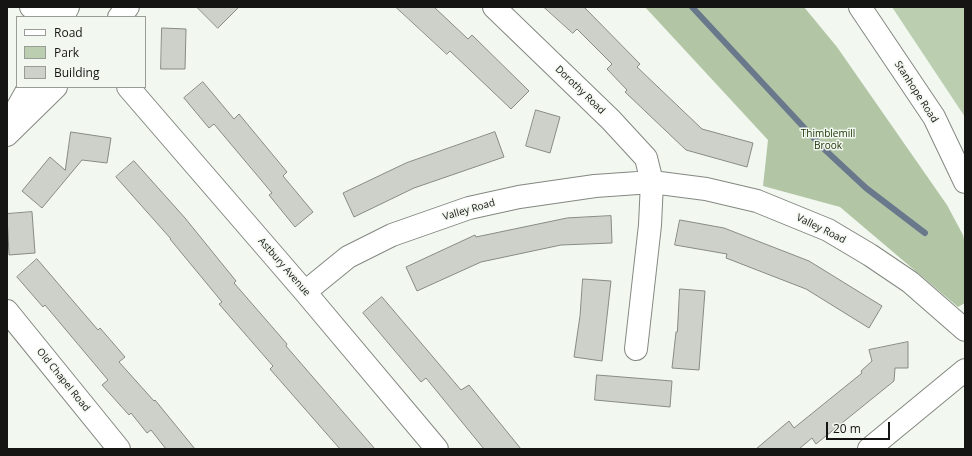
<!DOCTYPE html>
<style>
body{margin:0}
#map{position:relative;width:972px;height:456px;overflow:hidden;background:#f2f7ef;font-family:"Open Sans",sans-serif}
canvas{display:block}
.frame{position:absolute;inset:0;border:8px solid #151614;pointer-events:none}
.legend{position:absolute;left:16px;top:16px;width:130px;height:72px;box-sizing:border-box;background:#f2f7ef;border:1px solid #9a9d97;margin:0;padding:5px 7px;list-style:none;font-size:12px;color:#151614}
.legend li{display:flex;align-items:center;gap:8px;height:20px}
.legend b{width:20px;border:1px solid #9a9d97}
.scale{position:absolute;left:826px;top:422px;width:64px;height:18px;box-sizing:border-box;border:2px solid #151614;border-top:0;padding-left:5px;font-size:12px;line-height:14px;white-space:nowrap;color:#151614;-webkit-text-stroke:3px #f2f7ef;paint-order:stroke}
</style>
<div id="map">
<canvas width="972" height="456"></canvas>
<div class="frame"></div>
<ul class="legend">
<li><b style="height:5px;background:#fff"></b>Road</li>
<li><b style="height:11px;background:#bbceb0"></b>Park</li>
<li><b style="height:11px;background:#cdd1ca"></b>Building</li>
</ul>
<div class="scale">20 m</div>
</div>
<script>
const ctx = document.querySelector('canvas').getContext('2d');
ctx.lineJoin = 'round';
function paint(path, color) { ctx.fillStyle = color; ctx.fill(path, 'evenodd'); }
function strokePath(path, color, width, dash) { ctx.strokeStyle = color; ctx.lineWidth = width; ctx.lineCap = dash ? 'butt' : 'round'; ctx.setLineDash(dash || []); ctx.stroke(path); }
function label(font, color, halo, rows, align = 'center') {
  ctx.font = font + ' "Open Sans",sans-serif'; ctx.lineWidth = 3; ctx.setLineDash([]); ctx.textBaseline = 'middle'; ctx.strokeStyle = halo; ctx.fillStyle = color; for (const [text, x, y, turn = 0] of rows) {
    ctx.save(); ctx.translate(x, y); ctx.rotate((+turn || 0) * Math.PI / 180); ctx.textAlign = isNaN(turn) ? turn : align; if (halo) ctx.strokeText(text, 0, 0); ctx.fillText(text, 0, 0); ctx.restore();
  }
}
const green = new Path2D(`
 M 892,7 L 965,7 L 965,117 Z`);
const forest = new Path2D(`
 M 645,7 L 804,7 L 837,47 L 947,205 L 963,235 L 965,244 L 965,303 L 958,307 L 840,207 L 763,186 L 768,140 Z`);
const stream = new Path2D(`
 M 692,7 L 823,148 L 866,188 L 925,233`);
const building = new Path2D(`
 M 197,7 L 239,7 L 218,28 Z
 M 396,7 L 434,7 L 468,39 L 472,35 L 529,91 L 511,109 L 450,51 L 447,54 Z
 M 544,7 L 584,7 L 640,64 L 637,67 L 702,129 L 753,143 L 747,167 L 686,150 L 625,92 L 627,90 L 607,69 L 612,64 L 577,29 L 573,33 Z
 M 162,28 L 186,29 L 185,69 L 161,69 Z
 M 203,82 L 234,119 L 239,114 L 287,172 L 283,176 L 313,212 L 295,227 L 269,195 L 272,193 L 214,124 L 209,128 L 184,98 Z
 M 536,110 L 560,117 L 550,153 L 526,146 Z
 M 71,132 L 111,138 L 107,163 L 82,160 L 42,208 L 22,191 L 50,157 L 65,170 Z
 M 495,132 L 504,157 L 414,188 L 354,217 L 343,193 L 406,163 Z
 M 134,161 L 185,218 L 236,281 L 234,283 L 287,344 L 286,346 L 375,449 L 340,449 L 270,369 L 273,366 L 219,304 L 222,302 L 170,239 L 171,239 L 116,177 Z
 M 32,212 L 35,253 L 9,255 L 7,214 Z
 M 611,216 L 612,243 L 561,245 L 481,262 L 417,291 L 406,267 L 475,235 L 476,237 L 567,218 Z
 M 680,220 L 724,228 L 809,261 L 882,306 L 869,328 L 806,289 L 726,258 L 727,254 L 675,245 Z
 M 37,259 L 98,330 L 100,328 L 125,357 L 119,362 L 154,401 L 155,400 L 195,449 L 166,449 L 151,430 L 147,433 L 131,413 L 129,415 L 102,385 L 108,380 L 45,305 L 43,307 L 17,277 Z
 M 583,279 L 611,281 L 602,361 L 574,357 L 580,316 Z
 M 680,289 L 705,291 L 699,370 L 672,368 L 676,332 L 677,332 Z
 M 382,297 L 461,390 L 469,385 L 521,449 L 484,449 L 426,378 L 421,382 L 363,313 Z
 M 908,342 L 908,368 L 895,368 L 894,381 L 816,444 L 812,438 L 799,449 L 756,449 L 789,421 L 794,428 L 862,373 L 861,371 L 872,361 L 869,350 Z
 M 597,375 L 672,381 L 670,407 L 595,400 Z`);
const minor = new Path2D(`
 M 494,7 L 611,120 L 646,158 L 652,182 L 650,225 L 636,349
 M 128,87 L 305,292 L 437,449
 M 305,292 L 348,257 L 392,235 L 469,208 L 519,197 L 595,186 L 652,182 L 706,189 L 757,201 L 828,230 L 870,255 L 910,282 L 965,330
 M 7,311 L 119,449
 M 869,449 L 965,370`);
const tertiary = new Path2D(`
 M 31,7 L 49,17
 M 860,7 L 934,117 L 965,182
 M 63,17 L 68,7
 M 119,17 L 128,7
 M 9,123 L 29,87
 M 7,135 L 56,87`);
const streetNames = [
 ["Dorothy Road",580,90,44],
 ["Stanhope Road",916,92,57],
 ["Valley Road",469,210,-16],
 ["Valley Road",821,229,26],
 ["Astbury Avenue",284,267,49],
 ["Old Chapel Road",63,380,51]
];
const parkNames = [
 ["Thimblemill",828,134],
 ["Brook",828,146]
];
paint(green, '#bbceb0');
paint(forest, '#b2c6a6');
strokePath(stream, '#6a788c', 6);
paint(building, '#cdd1ca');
strokePath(building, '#878b84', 1);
strokePath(minor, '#838881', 24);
strokePath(tertiary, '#838881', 24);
strokePath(minor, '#fff', 22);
strokePath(tertiary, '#fff', 22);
label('10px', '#151614', '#f2f7ef', streetNames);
label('10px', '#183101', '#f2f7ef', parkNames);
</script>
